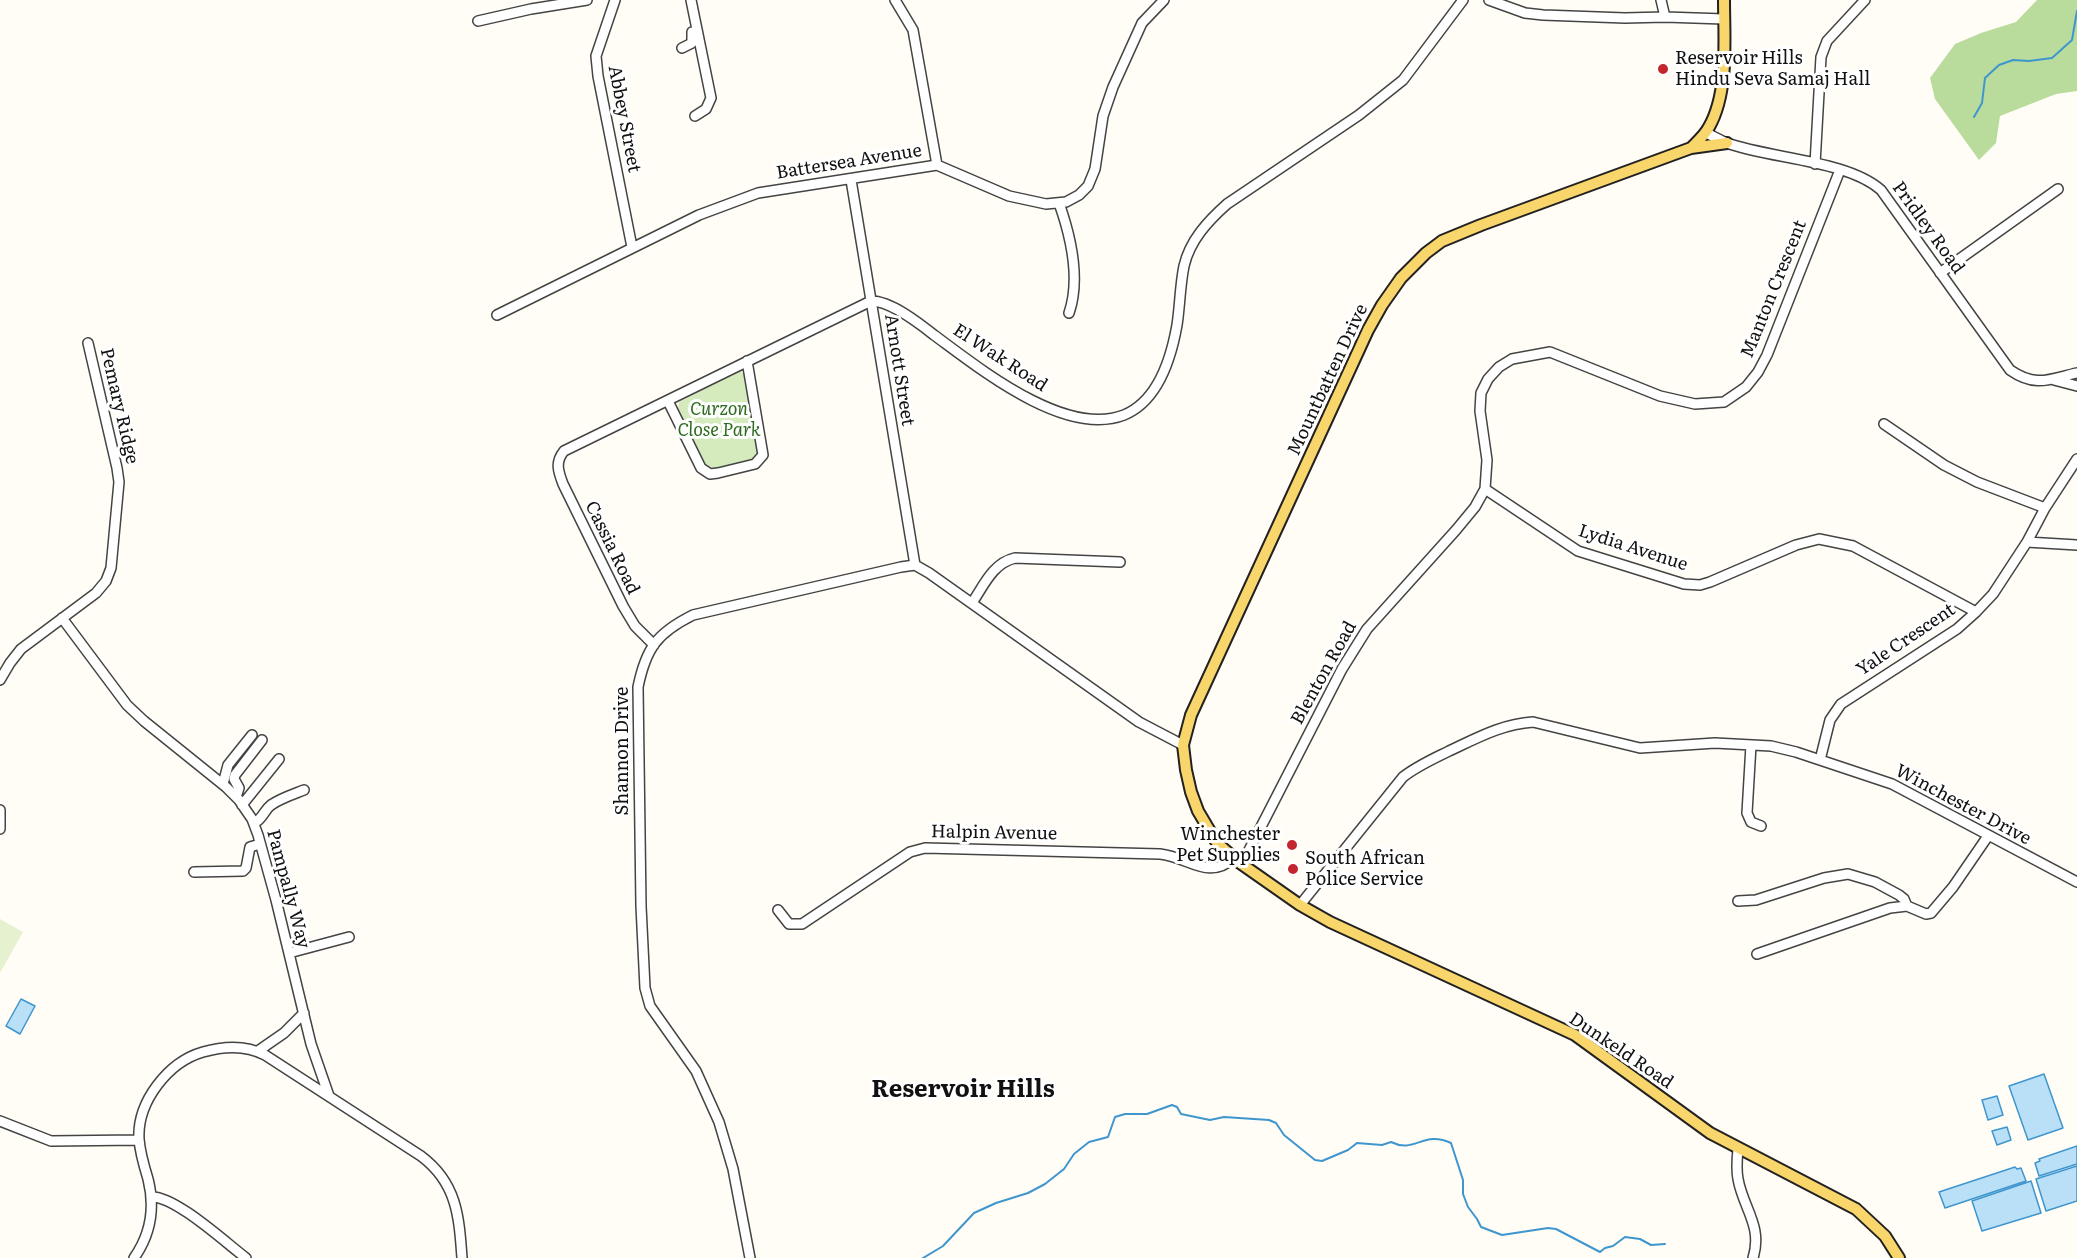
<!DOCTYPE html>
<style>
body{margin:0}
canvas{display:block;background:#fffdf5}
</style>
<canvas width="2077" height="1258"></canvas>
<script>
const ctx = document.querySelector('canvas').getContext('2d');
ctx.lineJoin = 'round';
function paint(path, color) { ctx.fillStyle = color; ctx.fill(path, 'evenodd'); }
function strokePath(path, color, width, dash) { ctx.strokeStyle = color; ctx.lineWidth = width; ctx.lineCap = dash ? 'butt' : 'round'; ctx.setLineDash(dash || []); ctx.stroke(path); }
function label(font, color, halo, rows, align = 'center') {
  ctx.font = font + ' Literata,serif'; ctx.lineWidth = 6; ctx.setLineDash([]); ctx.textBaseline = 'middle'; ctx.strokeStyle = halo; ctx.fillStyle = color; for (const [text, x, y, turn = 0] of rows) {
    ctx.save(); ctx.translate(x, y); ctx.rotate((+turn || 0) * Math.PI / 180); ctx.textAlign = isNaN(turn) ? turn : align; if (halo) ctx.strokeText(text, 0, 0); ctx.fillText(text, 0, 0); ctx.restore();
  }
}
const green = new Path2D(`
 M 740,370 L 746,377 L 759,453 L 755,459 L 713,471 L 704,467 L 677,412 L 679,402 Z`);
const forest = new Path2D(`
 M 2037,0 L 2077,0 L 2077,91 L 2056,94 L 2000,116 L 1996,143 L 1979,160 L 1935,99 L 1930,78 L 1955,44 L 1981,33 L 2016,22 Z`);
const pitch = new Path2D(`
 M 0,919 L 23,932 L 0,973 Z`);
const water = new Path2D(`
 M 21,999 L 35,1006 L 20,1034 L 6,1026 Z
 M 2044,1074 L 2063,1128 L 2028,1140 L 2009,1086 Z
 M 1997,1096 L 2003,1115 L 1988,1120 L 1982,1100 Z
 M 2007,1127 L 2011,1140 L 1997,1145 L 1992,1131 Z
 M 2077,1146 L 2077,1164 L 2039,1176 L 2035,1163 L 2040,1161 L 2039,1159 Z
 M 2077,1166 L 2077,1201 L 2046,1211 L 2036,1179 Z
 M 2015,1167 L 2017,1169 L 2021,1168 L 2026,1181 L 1945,1208 L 1939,1192 Z
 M 2031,1181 L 2041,1213 L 1982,1231 L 1972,1201 Z`);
const stream = new Path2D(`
 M 1974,117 L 1982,103 L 1985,78 L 1999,65 L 2013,60 L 2029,61 L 2052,58 L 2072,40 L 2077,11
 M 923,1258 L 943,1246 L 974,1213 L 996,1203 L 1028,1193 L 1045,1184 L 1064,1169 L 1074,1154 L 1089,1142 L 1108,1137 L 1115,1117 L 1125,1114 L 1147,1114 L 1172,1105 L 1177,1107 L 1181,1114 L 1210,1120 L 1224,1117 L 1269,1120 L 1276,1123 L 1284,1135 L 1315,1160 L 1322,1161 L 1348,1150 L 1357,1143 L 1382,1145 L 1391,1142 C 1415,1154 1423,1130 1451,1143 L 1463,1180 L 1463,1194 L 1468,1207 L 1477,1219 L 1481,1227 L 1502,1235 L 1548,1228 L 1556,1229 L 1600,1252 L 1605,1248 L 1613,1246 L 1625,1237 L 1640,1239 L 1651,1245 L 1665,1244`);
const minor = new Path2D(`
 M 615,0 L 596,56 L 598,76 L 632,247
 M 691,0 L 711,98 L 706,109 L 695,116
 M 895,0 L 913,30 L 937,165
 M 1489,0 L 1525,13 L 1543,15 L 1625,18 L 1665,17 L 1724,19
 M 1661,0 L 1665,17
 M 478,21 L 531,9 L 587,0
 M 682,48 L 692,43 L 692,32
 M 1706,133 C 1713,136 1720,140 1727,143 C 1771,159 1847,160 1881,190 L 2010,370 C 2036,388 2050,379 2077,373
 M 1815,164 L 1821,57 L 1827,41 L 1865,0
 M 851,180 L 915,565
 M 1059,203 C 1071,237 1081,278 1069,313
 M 1940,273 L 2058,189
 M 497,315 L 699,215 L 758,193 L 937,165 L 1009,196 L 1046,204 L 1066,202 L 1079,195 L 1088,186 L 1095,169 L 1103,116 L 1113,87 L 1142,23 L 1164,0
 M 2054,380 L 2077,386
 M 668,401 L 701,468 L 710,474 L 718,473 L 755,464 L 763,455 L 747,361
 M 1884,424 L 1944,465 L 1977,482 L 2045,508
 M 1485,489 L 1578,551 L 1684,584 L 1700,585 L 1710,582 L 1796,545 L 1819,539 L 1853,546 L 1976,612
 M 2027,542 L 2077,545
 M 972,603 C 984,585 993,563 1015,558 L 1120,562
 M 62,618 L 127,705 L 144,721 L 226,787 L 239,800 L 252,819 L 258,835 L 276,900 L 311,1044 L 329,1096
 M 654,645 L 635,626 L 623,606 L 563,484 C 558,471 555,462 564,451 L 871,301 C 891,301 919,323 934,335 C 979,368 1065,438 1124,415 C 1158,401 1171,359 1177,325 C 1180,306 1180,285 1184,266 C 1190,240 1208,221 1227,204 L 1359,115 L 1403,80 L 1463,0
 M 0,680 L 10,663 L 21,649 L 96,593 L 106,581 L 111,568 L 119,482 L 117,468 L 88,343
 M 1751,745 L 1747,813 L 1751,822 L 1761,826
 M 1820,760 L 1830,720 L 1841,704 L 1957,629 L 1976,612 L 1993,594 L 2027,542 L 2045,508 L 2077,459
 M 223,784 L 228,765 L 252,735
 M 236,797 L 239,788 L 234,779 L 235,775 L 262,740
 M 242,805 L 279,759
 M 0,810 L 0,829
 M 254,823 C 264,818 263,811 271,805 C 281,798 294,794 304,790
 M 1240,863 L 1246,856 L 1342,669 L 1367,629 L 1456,530 L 1475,507 L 1485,489 L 1487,460 L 1480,411 L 1481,393 L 1488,379 L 1499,367 L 1512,359 L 1550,352 L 1660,396 L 1695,404 L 1724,402 L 1746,387 L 1758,372 L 1767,355 L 1840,170
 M 194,872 L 243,871 L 246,868 L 250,847 L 260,844
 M 1738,901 L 1756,900 L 1824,878 L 1848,874 L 1875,882 L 1899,895 L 1904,899 L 1907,906
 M 1300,905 L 1403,777 C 1417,766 1433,759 1449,751 C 1477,738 1502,724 1533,722 L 1640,748 L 1715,743 L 1771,746 L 1796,752 L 1892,784 L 2077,882
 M 778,910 L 789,924 L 802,924 L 910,852 L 925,848 L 1160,854 C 1189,857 1208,881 1234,858
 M 289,953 L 349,937
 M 1757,954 L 1890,908 L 1907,906 L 1926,914 L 1931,913 L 1953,887 L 1988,836
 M 258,1051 L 284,1033 L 304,1013
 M 0,1121 L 51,1141 L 139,1140
 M 1738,1149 C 1737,1159 1736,1169 1738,1179 C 1743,1208 1763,1226 1753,1258
 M 151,1197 C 174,1195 226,1243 246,1258
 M 134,1258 C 151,1234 155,1207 148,1179 C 144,1166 140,1153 139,1139 C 137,1102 168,1062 203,1052 C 224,1046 246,1045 265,1055 L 421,1156 C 457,1183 459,1216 462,1258
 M 750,1258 L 733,1169 L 719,1122 L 696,1071 L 650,1006 L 645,988 L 641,906 L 638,687 C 646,648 657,633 693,615 L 901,567 L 915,565 L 929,573 L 1139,722 L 1183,745`);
const major = new Path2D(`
 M 1724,0 C 1724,38 1729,92 1709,127 C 1705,135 1697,142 1691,148 L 1481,225 L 1442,241 L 1426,253 L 1401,278 L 1382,305 L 1368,330 L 1191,715 L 1183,745 L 1186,770 L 1191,792 L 1198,811 L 1211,833 L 1217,843 L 1240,863 L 1300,905 L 1330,922 L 1575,1035 L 1710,1133 L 1856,1209 L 1885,1236 L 1899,1258
 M 1691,148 L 1727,143`);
const markers = [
 [1663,69,6,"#c4262e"],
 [1292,845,6,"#c4262e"],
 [1293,869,6,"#c4262e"]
];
const poiNames = [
 ["Reservoir Hills",1675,59],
 ["Hindu Seva Samaj Hall",1675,80],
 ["Winchester",1280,835,"right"],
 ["Pet Supplies",1280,856,"right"],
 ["South African",1305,859],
 ["Police Service",1305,880]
];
const streetNames = [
 ["Abbey Street",624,119,79],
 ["Battersea Avenue",849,162,-9],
 ["Pridley Road",1928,228,54],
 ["Manton Crescent",1774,289,-68],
 ["El Wak Road",1000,358,33],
 ["Arnott Street",899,370,81],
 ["Mountbatten Drive",1328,380,-65],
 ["Pemary Ridge",119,406,77],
 ["Cassia Road",612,548,64],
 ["Lydia Avenue",1633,548,18],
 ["Yale Crescent",1906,640,-34],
 ["Blenton Road",1324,673,-61],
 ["Shannon Drive",623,751,-90],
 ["Winchester Drive",1963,805,28],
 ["Halpin Avenue",994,833,1],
 ["Pampally Way",288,889,75],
 ["Dunkeld Road",1621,1051,34]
];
const parkNames = [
 ["Curzon",719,410],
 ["Close Park",719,431]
];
const districtNames = [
 ["Reservoir Hills",963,1090]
];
paint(green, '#d5ebbd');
paint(forest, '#b9dc9c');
paint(pitch, '#e6f2cf');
paint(water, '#b9e0f7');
strokePath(water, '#3f96cf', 1.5);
strokePath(stream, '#3f96cf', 2);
strokePath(minor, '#444', 12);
strokePath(major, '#222', 14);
strokePath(minor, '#fff', 9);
strokePath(major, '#f9d66b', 10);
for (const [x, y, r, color] of markers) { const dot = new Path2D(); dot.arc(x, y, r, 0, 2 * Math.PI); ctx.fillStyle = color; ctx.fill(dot); strokePath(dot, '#fff', 2); }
label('18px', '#111', '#fff', poiNames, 'left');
label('18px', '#111', '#fff', streetNames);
label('italic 18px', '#2f6b1f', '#fff', parkNames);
label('bold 24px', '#111', '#fff', districtNames);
</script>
